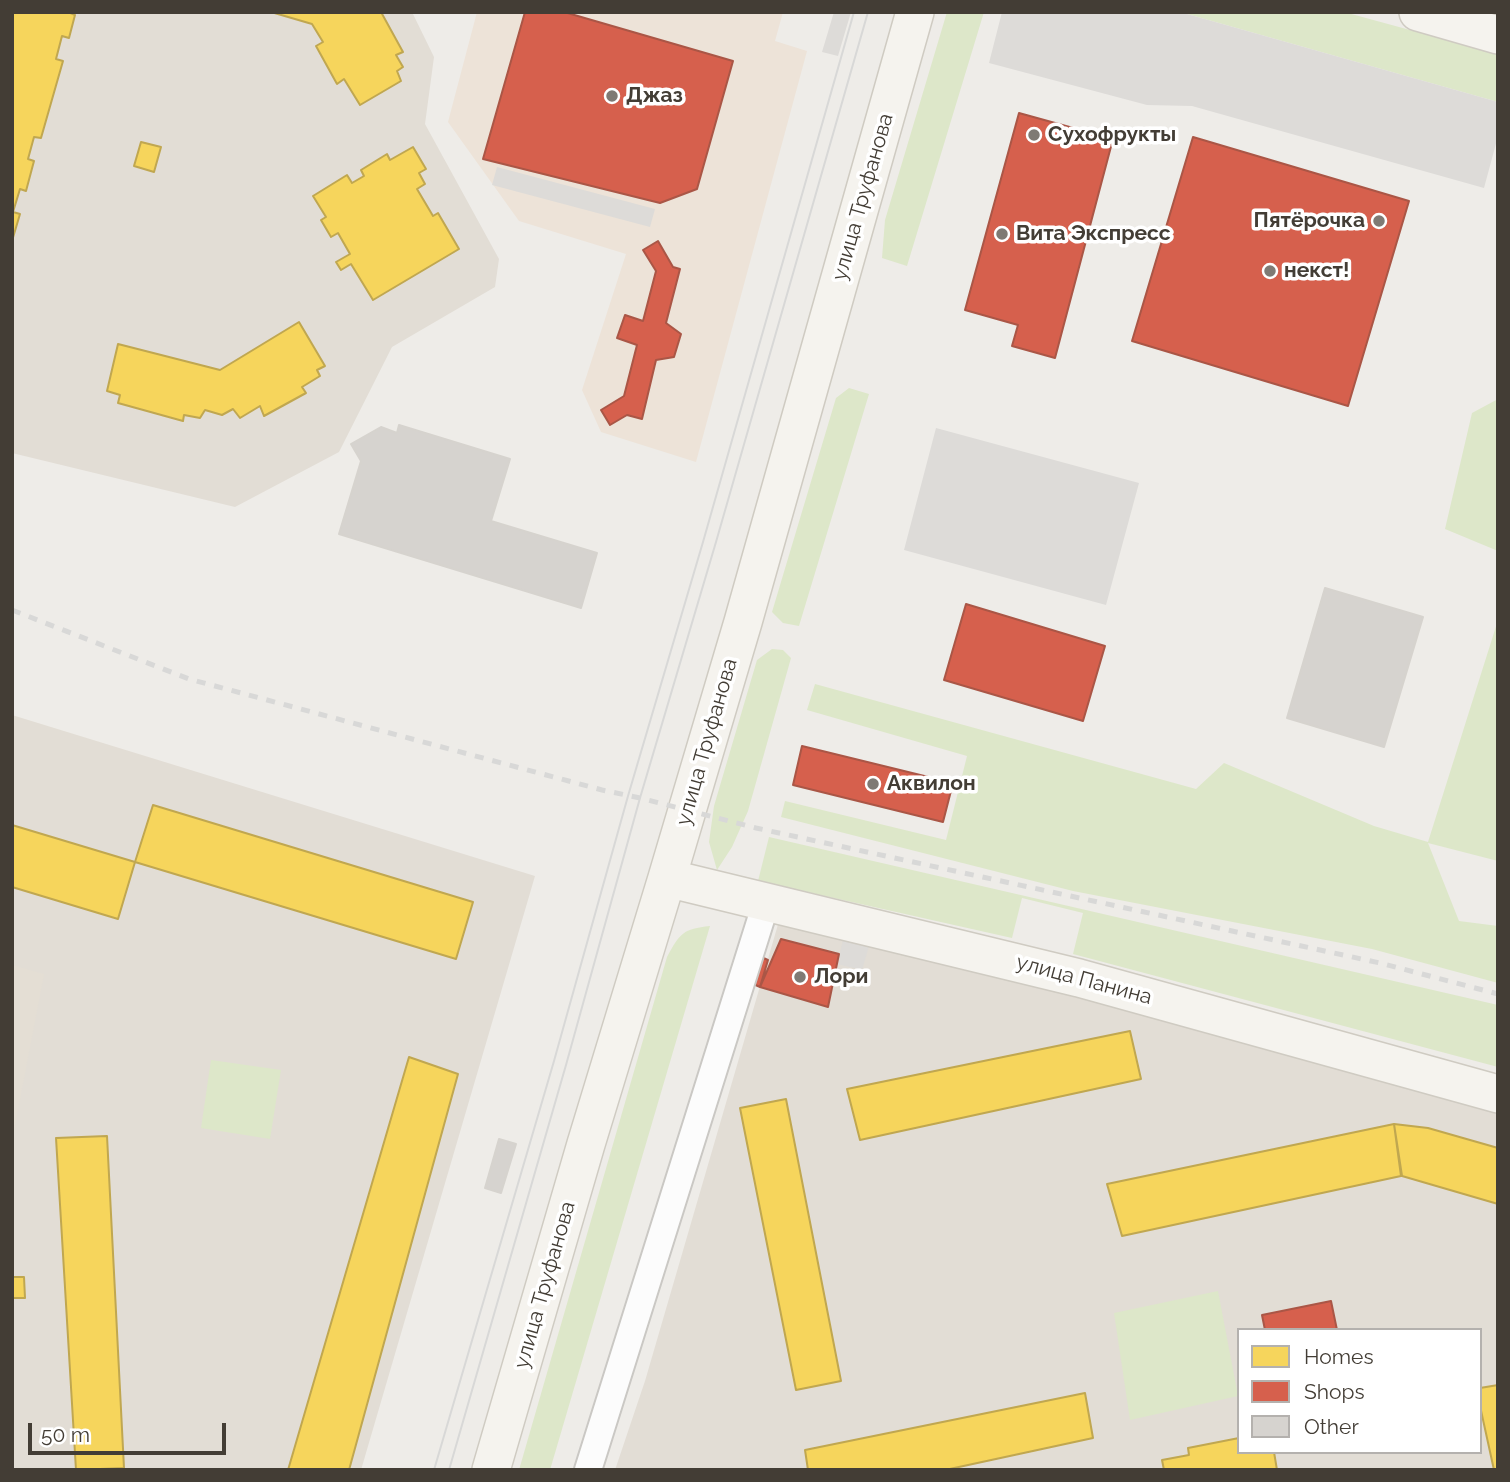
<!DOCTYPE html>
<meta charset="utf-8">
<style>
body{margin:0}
#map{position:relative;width:1510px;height:1482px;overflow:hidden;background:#eeece8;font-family:Raleway,sans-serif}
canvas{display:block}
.frame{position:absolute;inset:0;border:14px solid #433d35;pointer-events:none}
.legend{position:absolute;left:1237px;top:1328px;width:245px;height:126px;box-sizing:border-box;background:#fff;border:2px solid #b4b1ae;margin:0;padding:9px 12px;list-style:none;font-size:21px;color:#433d35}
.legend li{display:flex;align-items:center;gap:14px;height:35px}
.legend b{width:35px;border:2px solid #b4b1ae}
.scale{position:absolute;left:28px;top:1423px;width:198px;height:32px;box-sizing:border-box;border:4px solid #433d35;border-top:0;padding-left:9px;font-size:21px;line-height:24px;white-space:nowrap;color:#433d35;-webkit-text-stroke:5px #fff;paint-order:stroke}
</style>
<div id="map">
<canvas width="1510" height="1482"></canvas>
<div class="frame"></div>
<ul class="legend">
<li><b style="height:19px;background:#f6d55c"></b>Homes</li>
<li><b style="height:19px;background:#d6604d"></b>Shops</li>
<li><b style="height:19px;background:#d6d3cf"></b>Other</li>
</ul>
<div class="scale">50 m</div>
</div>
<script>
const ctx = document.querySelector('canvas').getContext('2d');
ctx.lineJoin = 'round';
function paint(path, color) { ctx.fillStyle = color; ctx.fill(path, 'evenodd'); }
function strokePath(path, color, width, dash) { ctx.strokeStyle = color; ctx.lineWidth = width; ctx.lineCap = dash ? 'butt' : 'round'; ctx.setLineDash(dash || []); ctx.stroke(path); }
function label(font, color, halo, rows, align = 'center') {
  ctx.font = font + ' Raleway,sans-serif'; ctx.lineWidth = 7; ctx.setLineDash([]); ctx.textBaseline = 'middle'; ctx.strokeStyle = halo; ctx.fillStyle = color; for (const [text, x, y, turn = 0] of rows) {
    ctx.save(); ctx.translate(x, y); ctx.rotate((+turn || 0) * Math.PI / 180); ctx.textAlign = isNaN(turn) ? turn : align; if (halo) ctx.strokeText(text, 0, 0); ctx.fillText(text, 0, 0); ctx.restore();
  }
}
const residential = new Path2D(`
 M 12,12 L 412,12 L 434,57 L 425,124 L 499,259 L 495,287 L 392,347 L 339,452 L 235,507 L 12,453 Z
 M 12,715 L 535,876 L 361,1470 L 12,1470 Z
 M 779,921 L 1498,1106 L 1498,1470 L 615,1470 L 645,1381 ZM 1239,1330 L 1480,1330 L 1480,1452 L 1239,1452 Z`);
const commercial = new Path2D(`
 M 477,12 L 783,12 L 775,41 L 807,51 L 696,462 L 601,432 L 582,390 L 626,254 L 519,221 L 448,122 Z`);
const education = new Path2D(`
 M 12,965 L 44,974 L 12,1141 Z`);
const green = new Path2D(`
 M 947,12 L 984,12 L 907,266 L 882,258 L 885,220 Z
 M 1180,12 L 1344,12 L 1498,54 L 1498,102 Z
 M 849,388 L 869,394 L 799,626 L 783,623 L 772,612 L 836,398 Z
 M 1498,399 L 1498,551 L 1445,529 L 1472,413 Z
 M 1498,620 L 1498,861 L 1428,843 L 1459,921 L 1498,926 L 1498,983 L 1372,949 L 1073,891 L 781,817 L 785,801 L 946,840 L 967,756 L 807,710 L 815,684 L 1196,789 L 1224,763 L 1374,826 L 1428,842 Z
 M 772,649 L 783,650 L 791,658 L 748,811 L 732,847 L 717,870 L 709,842 L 714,806 L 757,660 Z
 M 769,837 L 1498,1005 L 1498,1067 L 1073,954 L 1083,913 L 1022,898 L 1012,938 L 758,881 Z
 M 710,926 L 550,1470 L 519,1470 L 667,957 C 680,933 683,929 710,926 Z
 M 211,1060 L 281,1070 L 270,1139 L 201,1128 Z
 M 1218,1291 L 1238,1396 L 1130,1420 L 1114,1313 Z`);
const parking = new Path2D(`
 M 834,12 L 851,12 L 838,56 L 822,52 Z
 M 1002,12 L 1180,12 L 1498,102 L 1498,136 L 1484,188 L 1192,106 L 1147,105 L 989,63 Z
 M 497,167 L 655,209 L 650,227 L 492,185 Z
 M 936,428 L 1139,483 L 1106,605 L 904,550 Z
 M 843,940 L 869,946 L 862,970 L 837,964 Z`);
const homes = new Path2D(`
 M 12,12 L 68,12 L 75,15 L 69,38 L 62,36 L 56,59 L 63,61 L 41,138 L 34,137 L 28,159 L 34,161 L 26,191 L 20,189 L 13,212 L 20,214 L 12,241 Z
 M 271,12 L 381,12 L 403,52 L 396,55 L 403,67 L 397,71 L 401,81 L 360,105 L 344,79 L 337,84 L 316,46 L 323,42 L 312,24 Z
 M 141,142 L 161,147 L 154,172 L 134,166 Z
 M 413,147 L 426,169 L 419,173 L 425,184 L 417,189 L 433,216 L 438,213 L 459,249 L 373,300 L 351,264 L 341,270 L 336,262 L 350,254 L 338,233 L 331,237 L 321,220 L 326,217 L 313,196 L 347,175 L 352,183 L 364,176 L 361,170 L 387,154 L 390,160 Z
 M 299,322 L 325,366 L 317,370 L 320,376 L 302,387 L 306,393 L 264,416 L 260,406 L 240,418 L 233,409 L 222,415 L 205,410 L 200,418 L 184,415 L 183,421 L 118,403 L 120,395 L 107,391 L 118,344 L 220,370 Z
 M 153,805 L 473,902 L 456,959 L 135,862 Z
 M 12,825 L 135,862 L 118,919 L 12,887 Z
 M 1130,1031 L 1141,1079 L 860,1140 L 847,1089 Z
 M 409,1057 L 458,1074 L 349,1470 L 288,1470 Z
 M 786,1099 L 841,1381 L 796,1390 L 740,1108 Z
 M 1394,1124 L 1428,1128 L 1498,1148 L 1498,1204 L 1402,1176 Z
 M 1394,1124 L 1401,1176 L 1122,1236 L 1107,1184 Z
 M 107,1136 L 124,1468 L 76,1470 L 56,1138 Z
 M 12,1277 L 24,1277 L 25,1298 L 12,1298 Z
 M 1498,1385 L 1498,1470 L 1494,1470 L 1480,1406 L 1480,1388 Z
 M 1085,1393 L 1093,1438 L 945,1470 L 808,1470 L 805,1450 Z
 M 1239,1438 L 1239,1452 L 1274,1452 L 1277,1470 L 1164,1470 L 1162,1460 L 1189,1455 L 1188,1448 Z`);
const shops = new Path2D(`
 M 525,12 L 564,12 L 733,61 L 697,189 L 660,203 L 483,159 Z
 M 1019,113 L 1113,139 L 1055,358 L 1012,346 L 1018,325 L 965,310 Z
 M 1193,137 L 1409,201 L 1348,406 L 1132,341 Z
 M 658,241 L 673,267 L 680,269 L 666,323 L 681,334 L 674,357 L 656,360 L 642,419 L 627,415 L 610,425 L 601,410 L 624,396 L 637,345 L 617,338 L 625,315 L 643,321 L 656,271 L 643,250 Z
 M 966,604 L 1105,646 L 1083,721 L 944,680 Z
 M 802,746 L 953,783 L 943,822 L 793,785 Z
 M 781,939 L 839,954 L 828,1007 L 760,987 Z
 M 750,952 L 768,960 L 760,987 L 742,979 Z
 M 1331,1301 L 1337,1330 L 1265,1330 L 1262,1315 Z`);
const building = new Path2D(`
 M 399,425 L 510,459 L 491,521 L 597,553 L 581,608 L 339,534 L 361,461 L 351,444 L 381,427 L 397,433 Z
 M 1325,588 L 1423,617 L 1384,747 L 1287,718 Z
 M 499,1139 L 516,1144 L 501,1193 L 485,1188 Z`);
const street = new Path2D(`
 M 588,1470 L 766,903`);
const secondary = new Path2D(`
 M 1418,12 L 1498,35
 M 667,878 L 1079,978 L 1498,1094
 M 491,1470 L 586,1144 L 667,878 L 743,622 L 915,12`);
const tram = new Path2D(`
 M 434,1470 L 554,1061 L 628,796 L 703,542 L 854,12
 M 449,1470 L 566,1065 L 640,798 L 716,542 L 868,12`);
const rail = new Path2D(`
 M 12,610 L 189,679 L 602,790 L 640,798 L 756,828 L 1380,963 L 1498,994`);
const markers = [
 [612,96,7,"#7f7a74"],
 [1034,135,7,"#7f7a74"],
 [1379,221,7,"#7f7a74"],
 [1002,234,7,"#7f7a74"],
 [1270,271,7,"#7f7a74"],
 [873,784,7,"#7f7a74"],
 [800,977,7,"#7f7a74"]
];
const poiNames = [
 ["Джаз",626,96],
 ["Сухофрукты",1048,135],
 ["Пятёрочка",1365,221,"right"],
 ["Вита Экспресс",1016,234],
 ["некст!",1284,271],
 ["Аквилон",887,784],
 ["Лори",814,977]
];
const streetNames = [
 ["улица Труфанова",863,197,-74],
 ["улица Труфанова",707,742,-74],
 ["улица Панина",1084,980,15],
 ["улица Труфанова",545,1285,-74]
];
paint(residential, '#e2ddd5');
paint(commercial, '#ede3d8');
paint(education, '#e4ded4');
paint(green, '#dde7c9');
paint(parking, '#dddbd8');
paint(homes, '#f6d55c');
strokePath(homes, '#c0a750', 2);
paint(shops, '#d6604d');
strokePath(shops, '#aa5646', 2);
paint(building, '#d6d3cf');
strokePath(building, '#d6d3ce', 2);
strokePath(street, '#cac8c4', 30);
strokePath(secondary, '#cfcbc2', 40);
strokePath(street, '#fcfcfc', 26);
strokePath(secondary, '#f5f3ee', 37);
strokePath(tram, '#d8d8d7', 2);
strokePath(rail, '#d8d8d7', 5, [9, 9]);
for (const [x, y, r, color] of markers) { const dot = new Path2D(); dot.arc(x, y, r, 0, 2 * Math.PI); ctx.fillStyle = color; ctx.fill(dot); strokePath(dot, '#fff', 2.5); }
label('bold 21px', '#433d35', '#fff', poiNames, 'left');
label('21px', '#433d35', '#fff', streetNames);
</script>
